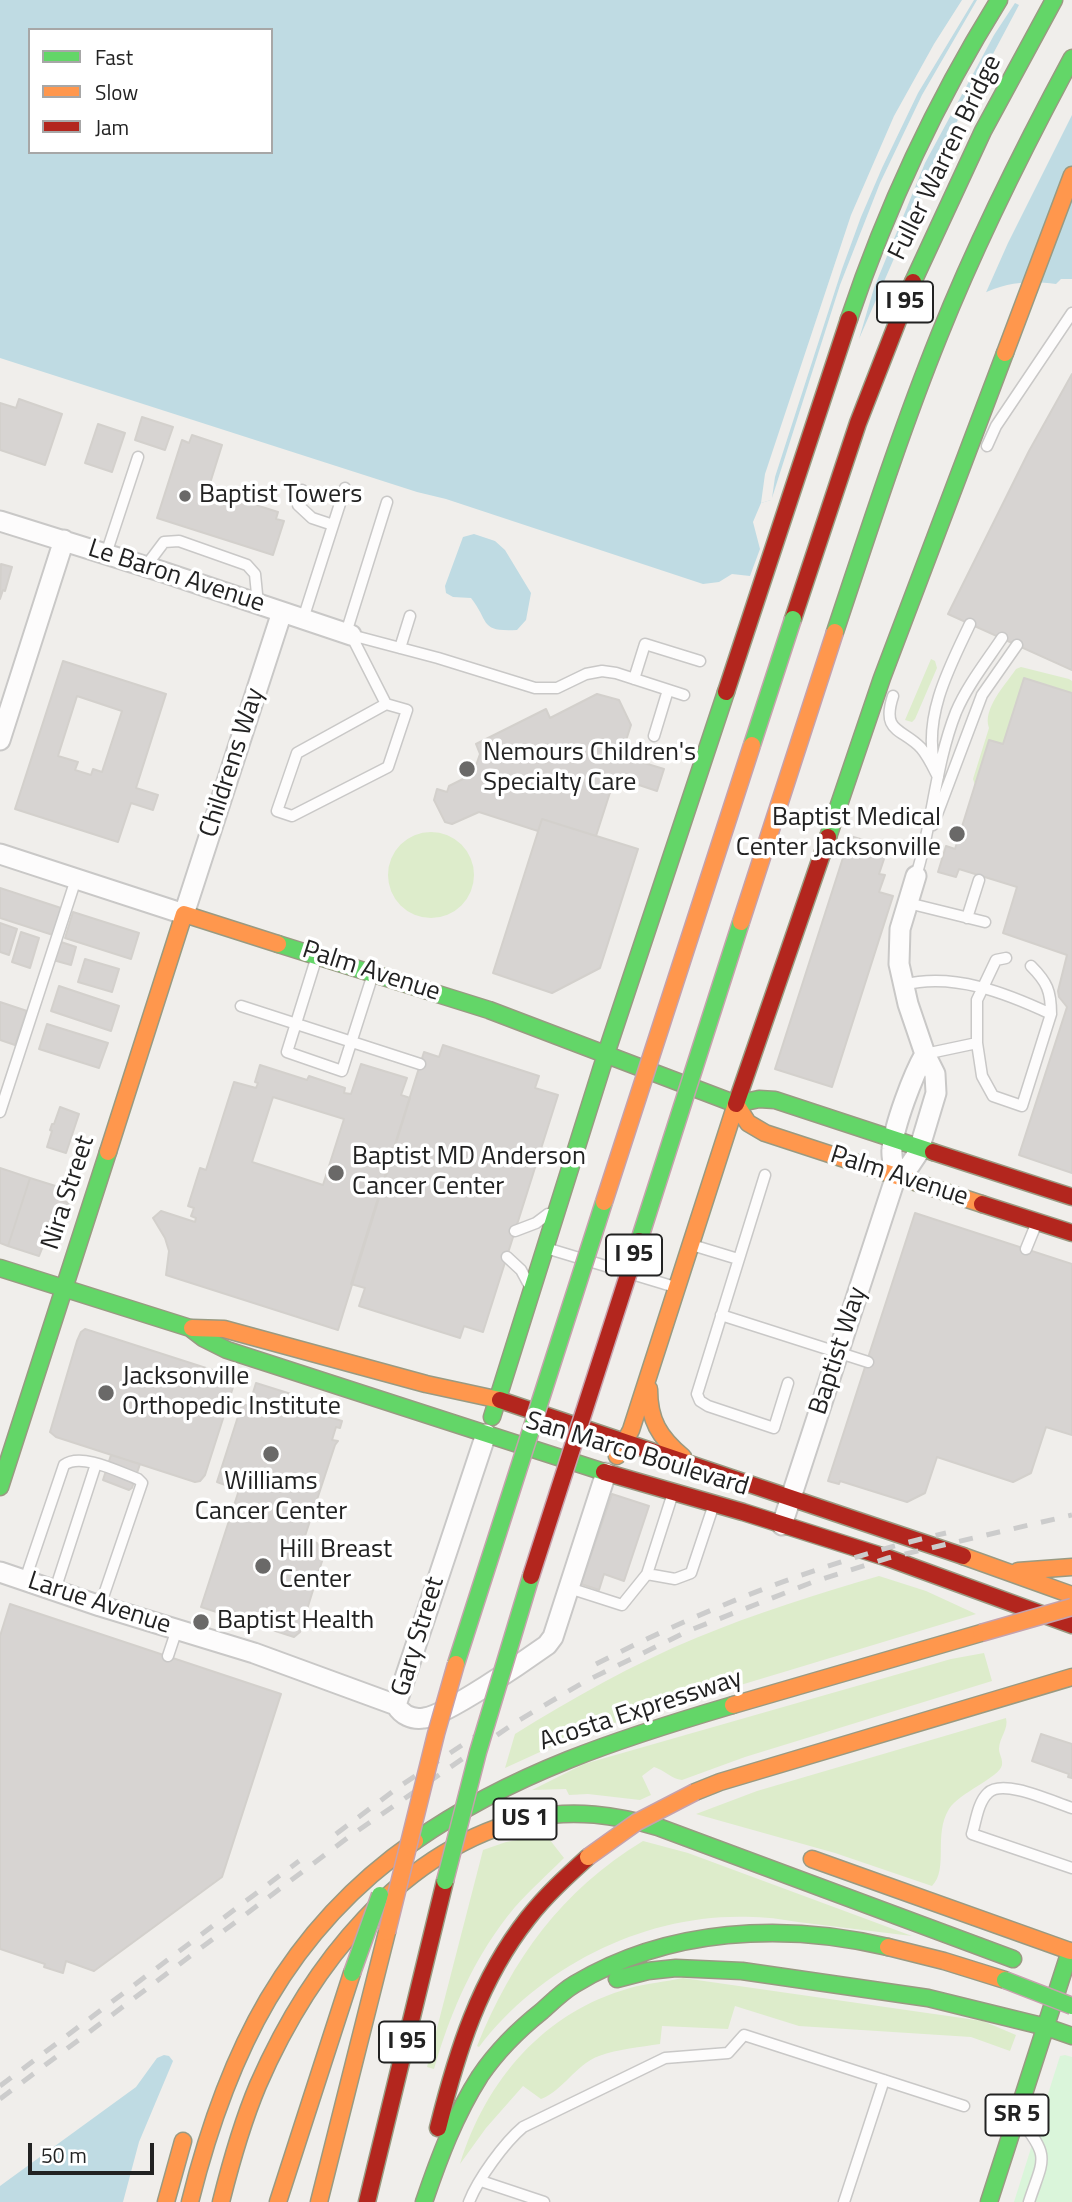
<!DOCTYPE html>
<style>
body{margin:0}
#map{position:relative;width:1072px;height:2202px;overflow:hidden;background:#f0eeeb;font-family:"Titillium Web",sans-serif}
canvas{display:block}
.legend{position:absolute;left:28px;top:28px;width:245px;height:126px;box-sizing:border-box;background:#fff;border:2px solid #a7a7a7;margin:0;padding:9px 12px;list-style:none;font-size:21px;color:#222}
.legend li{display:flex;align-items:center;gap:14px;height:35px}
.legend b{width:35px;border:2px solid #a7a7a7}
.scale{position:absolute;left:28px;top:2143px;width:126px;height:32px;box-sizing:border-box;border:4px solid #222;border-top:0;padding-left:9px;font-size:21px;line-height:24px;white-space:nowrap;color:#222;-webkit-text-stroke:5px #fff;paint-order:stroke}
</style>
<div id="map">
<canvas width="1072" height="2202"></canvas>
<ul class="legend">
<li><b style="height:9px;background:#63d668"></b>Fast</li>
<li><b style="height:9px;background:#ff974d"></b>Slow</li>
<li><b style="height:9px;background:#b3261e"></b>Jam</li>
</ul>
<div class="scale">50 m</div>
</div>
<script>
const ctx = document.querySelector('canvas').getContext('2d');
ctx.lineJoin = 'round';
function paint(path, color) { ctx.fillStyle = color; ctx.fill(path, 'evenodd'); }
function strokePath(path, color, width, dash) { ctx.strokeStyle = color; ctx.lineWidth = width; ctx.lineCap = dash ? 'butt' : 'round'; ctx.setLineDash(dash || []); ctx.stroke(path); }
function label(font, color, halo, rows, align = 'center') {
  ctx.font = font + ' "Titillium Web",sans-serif'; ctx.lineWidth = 7; ctx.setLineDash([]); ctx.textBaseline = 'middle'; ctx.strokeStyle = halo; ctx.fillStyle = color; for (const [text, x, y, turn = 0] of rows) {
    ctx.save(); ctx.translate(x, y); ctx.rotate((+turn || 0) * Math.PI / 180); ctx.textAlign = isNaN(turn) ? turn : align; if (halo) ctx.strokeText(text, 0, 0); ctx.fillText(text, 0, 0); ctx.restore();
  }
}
const grass = new Path2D(`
 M 931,659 L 935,661 L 937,668 L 915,719 L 912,722 L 905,720 Z
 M 1021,667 L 1069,679 L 1072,681 L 1072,693 L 1024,679 L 1003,744 L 975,785 L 973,779 L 989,728 C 982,709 1006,684 1016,669 Z
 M388 875a43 43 0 1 1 86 0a43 43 0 1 1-86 0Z
 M 879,1576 L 926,1591 L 976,1614 L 598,1728 L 564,1741 L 505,1768 L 515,1734 C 573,1698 633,1664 696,1638 C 756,1613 817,1594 879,1576 Z
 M 984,1653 L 992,1681 L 745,1757 L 682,1780 C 671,1779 665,1770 654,1767 L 642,1776 L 651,1795 L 640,1800 L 588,1794 L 569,1795 L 566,1789 L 532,1790 L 584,1764 L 951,1659 Z
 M 1006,1718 C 1009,1729 999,1738 999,1749 C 999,1754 1003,1759 1002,1765 C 1000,1777 959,1793 949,1809 C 933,1835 949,1869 932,1886 L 835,1853 L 696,1814 L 757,1791 Z
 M 546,1835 L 564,1858 C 548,1874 530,1890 515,1907 C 475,1955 451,2010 434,2069 L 427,2067 L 483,1850 L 506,1842 Z
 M 643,1841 L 688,1853 L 912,1936 C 876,1932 841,1927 806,1923 C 789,1921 771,1917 753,1917 C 649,1912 542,1964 479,2047 L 477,2046 C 513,1958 561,1891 643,1841 Z
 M 683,1978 L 983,2021 L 1016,2035 L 1010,2051 L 971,2037 L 799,2026 L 735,2006 L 728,2029 L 662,2026 L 660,2044 C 641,2047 618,2049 599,2056 C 575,2065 564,2090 541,2099 L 523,2086 L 486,2128 L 460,2164 C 486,2080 544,2012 630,1988 C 647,1983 666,1982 683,1978 Z`);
const park = new Path2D(`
 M 1065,2055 L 1072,2057 L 1072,2202 L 1014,2202 L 1060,2056 Z`);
const water = new Path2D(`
 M 0,0 L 1072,0 L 1072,279 L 1061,279 L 1056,284 C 1030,280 1006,282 982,294 L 774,499 L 761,503 L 753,522 L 760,549 L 750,576 L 732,574 L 719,582 L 703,584 L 446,499 L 417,492 L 0,358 ZM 30,30 L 271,30 L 271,152 L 30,152 Z
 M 474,534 L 495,541 L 505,550 L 531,593 L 526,620 L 517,630 C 479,632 490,622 471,598 L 453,597 L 446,593 L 445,586 L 463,537 Z
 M 164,2055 L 169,2056 L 173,2061 L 139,2142 L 123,2202 L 0,2202 L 0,2186 L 136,2087 L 157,2058 Z`);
const pier = new Path2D(`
 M 962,0 L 974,0 L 918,93 L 882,168 L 861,217 L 842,269 L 775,477 L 772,498 L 840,285 L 880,183 L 922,95 L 977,0 L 1072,0 L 1072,115 L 1008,243 L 984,297 L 968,311 L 812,505 L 798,512 L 771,502 L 771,500 L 761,503 L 765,474 L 851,215 L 894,116 L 934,44 ZM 1015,3 L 1019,5 L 952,131 L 919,201 L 859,339 L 874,288 L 925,163 L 994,35 Z`);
const building = new Path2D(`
 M 1072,374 L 1072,670 L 948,614 L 1029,451 Z
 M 19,399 L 62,414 L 45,465 L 0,450 L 0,403 L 16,408 Z
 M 142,417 L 173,427 L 165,450 L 135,440 Z
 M 98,424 L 125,433 L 112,472 L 85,463 Z
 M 192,435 L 222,445 L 206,496 L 221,501 L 224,495 L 278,512 L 276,519 L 284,521 L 273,555 L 157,518 L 182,440 L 189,443 Z
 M 1,564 L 12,567 L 5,591 L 3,590 L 0,599 Z
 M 63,661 L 166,694 L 136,788 L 158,795 L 153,810 L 131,803 L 118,842 L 15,809 ZM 77,696 L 122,711 L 102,772 L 93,769 L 91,775 L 75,770 L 78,762 L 58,756 Z
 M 1024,678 L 1072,693 L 1072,1173 L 1019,1155 L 1067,1007 L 1059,997 L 1058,991 L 1067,955 L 1003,933 L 1017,887 L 959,869 L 956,877 L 938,872 L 946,846 L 955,849 L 989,740 L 1003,744 Z
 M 597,694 L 619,700 L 631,725 L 621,756 L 664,769 L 657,791 L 615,777 L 596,836 L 542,819 L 538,831 L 479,812 L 452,824 L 445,822 L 434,800 L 437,789 L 447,792 L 449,786 L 473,774 L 480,754 L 476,744 L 546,709 L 550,718 Z
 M 542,819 L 638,849 L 600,968 L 552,993 L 493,973 Z
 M 850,836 L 888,847 L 879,874 L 885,875 L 879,892 L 893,896 L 832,1087 L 775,1069 Z
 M 0,888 L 61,908 L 53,935 L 0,918 Z
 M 73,912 L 139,933 L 131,959 L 65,938 Z
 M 0,923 L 17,929 L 9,955 L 0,952 Z
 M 21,932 L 39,938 L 30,968 L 12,962 Z
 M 58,941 L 76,947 L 71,965 L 53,960 Z
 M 85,959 L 119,969 L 112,992 L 78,982 Z
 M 59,986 L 119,1006 L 111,1031 L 51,1011 Z
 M 0,1002 L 27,1011 L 15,1045 L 0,1040 Z
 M 47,1024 L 108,1043 L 99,1068 L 39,1049 Z
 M 443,1045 L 539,1076 L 535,1088 L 558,1095 L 483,1332 L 464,1326 L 460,1338 L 359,1306 L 365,1288 L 351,1284 L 424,1052 L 439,1057 Z
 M 361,1064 L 407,1078 L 401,1095 L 410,1098 L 338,1330 L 166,1275 L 169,1251 L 165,1238 L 153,1218 L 161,1211 L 195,1222 L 196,1218 L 191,1216 L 194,1208 L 188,1206 L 200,1168 L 206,1170 L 234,1082 L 256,1088 L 258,1083 L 255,1082 L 260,1065 L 307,1080 L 309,1076 L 345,1088 L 344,1093 L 351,1094 ZM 273,1097 L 344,1119 L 323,1185 L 252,1162 Z
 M 60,1107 L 79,1114 L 66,1153 L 47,1147 L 52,1131 L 50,1130 L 52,1124 L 54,1124 Z
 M 0,1168 L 30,1178 L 8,1246 L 0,1243 Z
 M 30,1178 L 62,1188 L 58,1199 L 69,1203 L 54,1250 L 43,1246 L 39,1256 L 8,1246 Z
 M 915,1213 L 1072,1264 L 1072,1435 L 1046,1427 L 1031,1473 L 1013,1482 L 937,1457 L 925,1493 L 907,1502 L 840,1481 L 839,1484 L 828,1481 Z
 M 85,1329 L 234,1377 L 235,1381 L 205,1475 L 200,1481 L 195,1482 L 56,1437 L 50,1432 L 77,1341 L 81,1332 Z
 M 256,1383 L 307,1399 L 320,1414 L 342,1421 L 340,1428 L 336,1427 L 332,1440 L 338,1441 L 335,1445 L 305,1536 L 317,1543 L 322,1550 L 323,1558 L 300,1632 L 294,1637 L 201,1607 L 239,1490 L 217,1482 L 242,1404 L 249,1406 Z
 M 111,1455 L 140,1464 L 132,1488 L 129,1490 L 103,1480 Z
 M 612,1494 L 649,1506 L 624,1581 L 604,1574 L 599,1590 L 581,1584 Z
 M 10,1604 L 281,1694 L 222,1877 L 94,1971 L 66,1961 L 63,1973 L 44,1967 L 45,1964 L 0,1949 L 0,1636 Z
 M 1041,1734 L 1072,1744 L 1072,1778 L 1068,1777 L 1069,1774 L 1032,1761 Z`);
const lane = new Path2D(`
 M 987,446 L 996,426 L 1072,313
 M 302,490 L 298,505 L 312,518 L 333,525
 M 106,554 L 138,457
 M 146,566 L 164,542 L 179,541 L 247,565 L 255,574 L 258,604
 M 303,619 L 345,488
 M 346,633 L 387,502
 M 351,635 L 386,704 L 407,710 L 388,767 L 292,816 L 277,811 L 297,753 L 386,704
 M 351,635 L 438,658 L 535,688 L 557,688 L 586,674 L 602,671 L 616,673 L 684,695
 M 400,648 L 410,616
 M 634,679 L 645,644 L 700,661
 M 893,696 C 881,733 902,728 921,748 C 928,756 933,767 938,777
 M 654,736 L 668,690
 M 934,763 C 924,714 950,666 970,624
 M 933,825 L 982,695 L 1017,645
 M 916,876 C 933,822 935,765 956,712 C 967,686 986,662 1002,638
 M 908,903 L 985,922
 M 967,918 L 979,880
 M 317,956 L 287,1052 L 342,1071 L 373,974
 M 1031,966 C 1047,982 1051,991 1051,1014
 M 903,985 C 953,972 1006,993 1051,1014 L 1022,1106 L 993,1096 L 982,1076 L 977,1043 L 977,1000 L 996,960 L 1006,958
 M 241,1006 L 420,1064
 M 925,1054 L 977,1043
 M 0,1112 L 76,879
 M 765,1175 L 697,1394 L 700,1401 L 708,1406 L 774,1428 L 788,1383
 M 515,1231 L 536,1223 L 548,1214
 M 692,1245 L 738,1259
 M 546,1248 L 675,1287
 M 1026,1249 L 1037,1222
 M 507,1257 L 521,1270 L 528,1283
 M 721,1315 L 868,1362
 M 647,1574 L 675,1579 L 691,1573 L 714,1504
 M 25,1580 L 64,1465 C 81,1452 119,1472 138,1479 L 142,1483 L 100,1606
 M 569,1588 L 622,1605 L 647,1574 L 673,1493
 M 55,1590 L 96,1464
 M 168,1656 L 177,1629
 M 1072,1808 C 1053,1802 1003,1778 988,1793 C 978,1802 976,1821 972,1834 L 1072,1868
 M 1021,2121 C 1051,2158 1043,2159 1029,2202
 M 481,2181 L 544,2202
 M 469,2202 C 478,2179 504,2143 523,2127 L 665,2058 L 728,2053 L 744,2035 L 964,2106
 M 844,2202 L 884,2080`);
const street = new Path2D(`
 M 0,521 L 163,572 L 351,635
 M 0,740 L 64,540
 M 0,854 L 184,914 L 282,612
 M 896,1176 L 910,1165 L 918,1153 L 936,1093 L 935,1074 L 925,1054 L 908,1004 L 899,964 L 900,929 L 916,876
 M 782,1525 L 896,1176 C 894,1167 891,1158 892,1149 C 894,1125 913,1075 925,1054
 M 0,1572 L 100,1606 L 254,1653 L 396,1705
 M 396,1705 C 402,1715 412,1720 424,1718 C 445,1716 526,1660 547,1645 L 553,1637 L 606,1473
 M 396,1705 L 486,1434`);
const fast = new Path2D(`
 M 913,282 L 983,131 L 1054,0
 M 849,319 C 887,206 936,101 999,0
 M 835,632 C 868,533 900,433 939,336 C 977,241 1023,149 1072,58
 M 828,837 L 882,678 L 1005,353
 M 278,944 L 489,1010 L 736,1104 L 759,1099 L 775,1100 L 933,1152
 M 606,1054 L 726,692
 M 0,1268 L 190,1328 L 203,1338 L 227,1350 L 604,1472
 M 492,1417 L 606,1054
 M 0,1487 L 108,1152
 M 530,1818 C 575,1809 615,1815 658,1827 L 1013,1959
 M 415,1841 C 512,1773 621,1738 733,1705
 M 617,1979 L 648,1971 L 676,1968 L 742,1971 L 928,1998 L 1046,2027
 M 1046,2027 L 1072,2036
 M 424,2202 C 439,2158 455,2115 480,2076 C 497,2051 518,2030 542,2011 C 552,2002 563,1991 575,1984 C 668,1928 784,1922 888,1947
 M 989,2202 L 1070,1951 L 1072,1952`);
const slow = new Path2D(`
 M 1005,353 L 1072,175
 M 736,1104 L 748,1123 L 765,1133 L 982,1204
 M 108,1152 L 184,914 L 278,944
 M 192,1328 L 224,1329 L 426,1384 L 500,1400
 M 649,1389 C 649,1420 659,1437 683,1457
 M 617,1456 L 631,1430 L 736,1104
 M 963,1556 L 1072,1595
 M 1018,1571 L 1072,1567
 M 733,1705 L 981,1633
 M 695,1792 L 720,1782 L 1072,1677
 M 812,1859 L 1070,1951
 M 888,1947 L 944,1961 L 1005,1980
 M 166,2202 L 183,2141
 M 190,2202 C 227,2053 286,1931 415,1841
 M 221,2202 C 231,2162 242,2123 258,2085 C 309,1968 400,1848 530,1818
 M 278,2202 L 352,1973
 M 319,2202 L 387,1932`);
const jam = new Path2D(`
 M 793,619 L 858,423 L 913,282
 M 726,692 L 849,319
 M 736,1104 L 828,837
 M 933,1152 L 1072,1197
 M 982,1204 L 1072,1233
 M 500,1400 L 963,1556
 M 604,1472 L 743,1512 L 888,1558 L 1072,1625
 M 438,2128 C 457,2052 479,1980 528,1918 C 546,1895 567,1876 588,1857
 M 367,2202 L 445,1881`);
const rail = new Path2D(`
 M 596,1664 C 708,1607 824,1561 946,1533
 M 336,1834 L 400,1786 L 491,1726
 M 0,2086 L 299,1861
 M 0,2099 L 350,1836 L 516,1722 L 584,1682 L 688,1631 L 813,1582 L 888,1558 L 1072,1515`);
const fastBridge = new Path2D(`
 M 752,745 L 793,619
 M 639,1241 L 741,922
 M 456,1664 L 604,1202
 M 445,1881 L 478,1752 L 531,1576
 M 352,1973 L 380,1895
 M 1005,1980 L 1072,2006`);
const slowBridge = new Path2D(`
 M 741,922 L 835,632
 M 604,1202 L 752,745
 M 981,1633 L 1072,1607
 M 588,1857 L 637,1822 L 695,1792
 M 387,1932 L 436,1734 L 456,1664`);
const jamBridge = new Path2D(`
 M 531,1576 L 639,1241`);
const markers = [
 [185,496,7,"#6a6968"],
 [467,769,9,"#6a6968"],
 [957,834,9,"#6a6968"],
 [336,1173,9,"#6a6968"],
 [106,1393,9,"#6a6968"],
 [271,1454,9,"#6a6968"],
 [263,1566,9,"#6a6968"],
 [201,1622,9,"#6a6968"]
];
const shields = [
 [905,302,56],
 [634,1255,56],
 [525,1819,63],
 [407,2042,56],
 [1017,2115,63]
];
const shieldNames = [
 ["I 95",905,302],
 ["I 95",634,1255],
 ["US 1",525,1819],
 ["I 95",407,2042],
 ["SR 5",1017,2115]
];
const streetNames = [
 ["Fuller Warren Bridge",946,158,-64],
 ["Le Baron Avenue",176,577,18],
 ["Childrens Way",233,763,-72],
 ["Palm Avenue",371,972,18],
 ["Palm Avenue",899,1177,18],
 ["Nira Street",69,1193,-72],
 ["Baptist Way",839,1351,-72],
 ["San Marco Boulevard",637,1455,17],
 ["Larue Avenue",99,1604,18],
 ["Gary Street",419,1637,-73],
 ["Acosta Expressway",641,1711,-18]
];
const poiNames = [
 ["Baptist Towers",199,496],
 ["Nemours Children's",483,754],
 ["Specialty Care",483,784],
 ["Baptist Medical",941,819,"right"],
 ["Center Jacksonville",941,849,"right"],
 ["Baptist MD Anderson",352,1158],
 ["Cancer Center",352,1188],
 ["Jacksonville",122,1378],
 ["Orthopedic Institute",122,1408],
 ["Williams",271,1483,"center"],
 ["Cancer Center",271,1513,"center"],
 ["Hill Breast",279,1551],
 ["Center",279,1581],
 ["Baptist Health",217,1622]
];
paint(grass, '#ddeccb');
paint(park, '#daf5da');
paint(water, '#bfdbe3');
paint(pier, '#f0eeeb');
paint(building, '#d7d4d2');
strokePath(building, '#d3d0cc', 2);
strokePath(lane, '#c9c8c7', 13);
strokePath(street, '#c9c8c7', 23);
strokePath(fast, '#999a82', 19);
strokePath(slow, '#999a82', 19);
strokePath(jam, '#999a82', 19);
strokePath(lane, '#fdfcfc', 10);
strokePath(street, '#fdfcfc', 19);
strokePath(fast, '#63d668', 16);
strokePath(slow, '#ff974d', 16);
strokePath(jam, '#b3261e', 16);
strokePath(rail, '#ccc', 5, [14, 14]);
strokePath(fastBridge, '#c5a2ac', 19, []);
strokePath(slowBridge, '#c5a2ac', 19, []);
strokePath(jamBridge, '#c5a2ac', 19, []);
strokePath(fastBridge, '#63d668', 16);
strokePath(slowBridge, '#ff974d', 16);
strokePath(jamBridge, '#b3261e', 16);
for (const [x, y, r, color] of markers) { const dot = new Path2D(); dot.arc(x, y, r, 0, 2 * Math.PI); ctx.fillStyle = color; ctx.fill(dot); strokePath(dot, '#fff', 2.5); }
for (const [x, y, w] of shields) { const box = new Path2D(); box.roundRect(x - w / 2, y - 20.5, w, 41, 5); ctx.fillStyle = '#fff'; ctx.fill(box); strokePath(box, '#222', 2); }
label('bold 24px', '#222', null, shieldNames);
label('26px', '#222', '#fff', streetNames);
label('26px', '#222', '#fff', poiNames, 'left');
</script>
